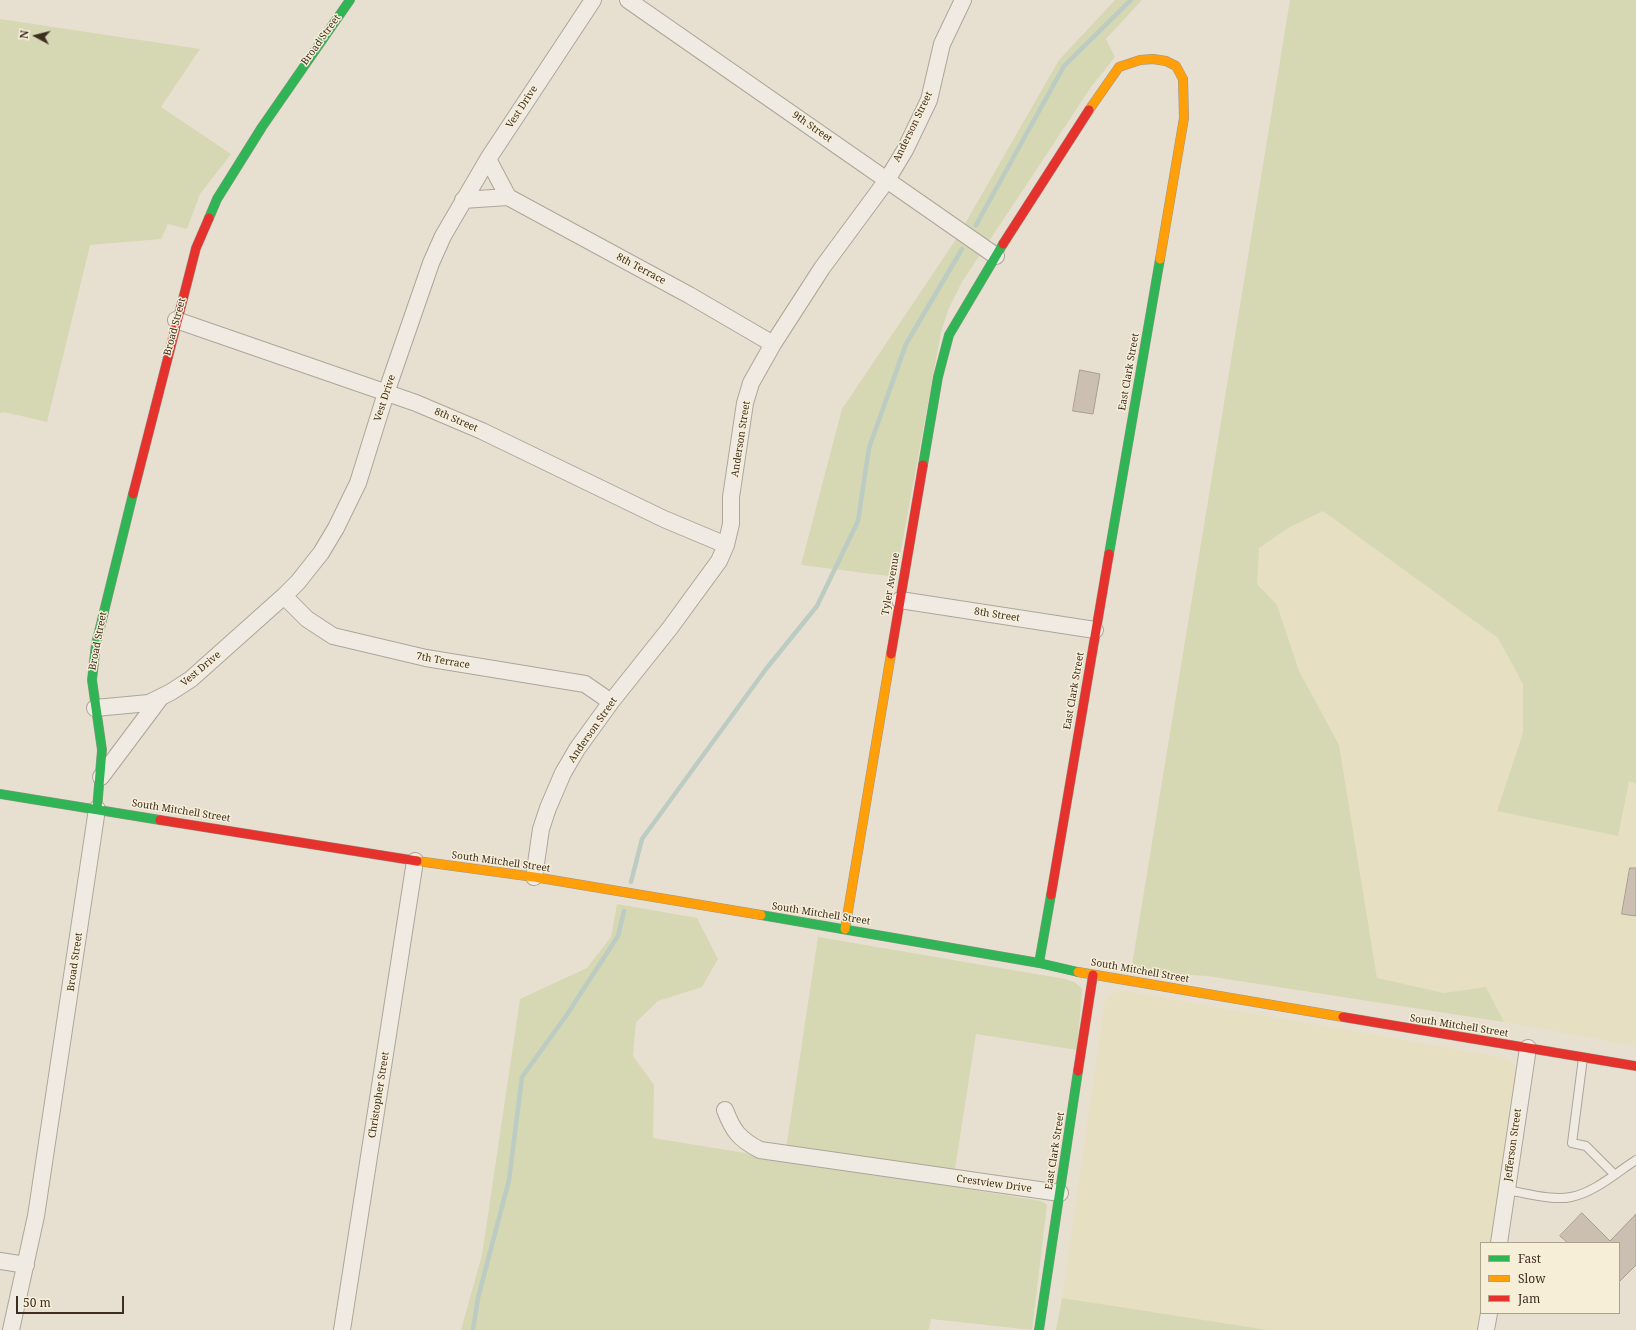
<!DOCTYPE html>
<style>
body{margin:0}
#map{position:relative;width:1636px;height:1330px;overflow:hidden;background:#e7e0d1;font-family:"Noto Serif",serif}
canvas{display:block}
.legend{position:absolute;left:1480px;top:1242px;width:140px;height:72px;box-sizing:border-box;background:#f7eed8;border:1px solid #ada18e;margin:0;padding:5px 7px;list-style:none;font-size:12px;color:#3d2e20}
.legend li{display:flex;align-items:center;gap:8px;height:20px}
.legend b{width:20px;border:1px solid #ada18e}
.north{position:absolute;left:16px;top:16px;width:40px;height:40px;-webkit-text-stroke:3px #f7eed8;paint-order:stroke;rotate:277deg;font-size:11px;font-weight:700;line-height:16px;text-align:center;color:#3d2e20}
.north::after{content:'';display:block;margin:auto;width:14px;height:18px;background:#3d2e20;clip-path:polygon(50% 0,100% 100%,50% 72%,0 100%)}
.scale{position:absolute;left:16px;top:1296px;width:108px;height:18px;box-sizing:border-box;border:2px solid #3d2e20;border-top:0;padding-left:5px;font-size:12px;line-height:14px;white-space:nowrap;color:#3d2e20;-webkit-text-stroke:3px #f7eed8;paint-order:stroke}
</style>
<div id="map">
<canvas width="1636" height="1330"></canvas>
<ul class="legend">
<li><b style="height:5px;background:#30b455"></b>Fast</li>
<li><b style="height:5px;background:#ff9f0a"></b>Slow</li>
<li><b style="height:5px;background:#e5322d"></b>Jam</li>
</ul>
<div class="north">N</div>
<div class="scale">50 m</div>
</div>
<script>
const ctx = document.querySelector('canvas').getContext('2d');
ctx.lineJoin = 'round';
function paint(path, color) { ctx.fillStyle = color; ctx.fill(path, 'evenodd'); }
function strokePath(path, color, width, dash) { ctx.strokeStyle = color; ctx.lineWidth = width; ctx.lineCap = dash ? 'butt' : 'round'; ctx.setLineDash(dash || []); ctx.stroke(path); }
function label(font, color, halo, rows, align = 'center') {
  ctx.font = font + ' "Noto Serif",serif'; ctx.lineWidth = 3; ctx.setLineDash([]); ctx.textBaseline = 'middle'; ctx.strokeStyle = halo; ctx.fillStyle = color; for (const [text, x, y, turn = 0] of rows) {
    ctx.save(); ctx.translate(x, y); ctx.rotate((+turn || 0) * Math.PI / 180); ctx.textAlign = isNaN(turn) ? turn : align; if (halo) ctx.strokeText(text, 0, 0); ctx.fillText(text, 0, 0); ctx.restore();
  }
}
const farmland = new Path2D(`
 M 1323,511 L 1498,638 L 1523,684 L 1523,733 L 1497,811 L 1629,781 L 1636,784 L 1636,1046 L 1504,1022 L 1486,987 L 1444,993 L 1377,978 L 1339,745 L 1299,671 L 1277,605 L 1257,584 L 1259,548 L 1290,527 Z
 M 1125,991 L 1506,1058 L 1514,1063 L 1517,1075 L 1491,1243 L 1481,1243 L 1481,1304 L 1477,1330 L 1268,1330 L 1062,1298 L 1105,1000 L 1114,993 Z`);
const green = new Path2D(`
 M 1115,0 L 1142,0 L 1106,39 L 1115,57 L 1091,87 L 962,282 L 949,308 L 941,332 L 896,577 L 801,565 L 842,409 L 955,241 L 1059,60 Z
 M 1290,0 L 1636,0 L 1636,784 L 1629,781 L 1618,836 L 1497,811 L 1523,733 L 1523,684 L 1498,638 L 1323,511 L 1290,527 L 1259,548 L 1257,584 L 1277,605 L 1299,671 L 1339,745 L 1377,978 L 1444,993 L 1486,987 L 1504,1022 L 1207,976 L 1131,971 Z
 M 0,19 L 200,49 L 161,107 L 231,154 L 200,194 L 187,229 L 168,224 L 161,239 L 90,245 L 47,422 L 4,412 L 0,413 Z
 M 617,904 L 697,918 L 718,959 L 702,987 L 658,1001 L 636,1022 L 633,1056 L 654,1085 L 653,1138 L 1041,1201 L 1047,1205 L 1032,1330 L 931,1319 L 929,1330 L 461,1330 L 482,1255 L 520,999 L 587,968 L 611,937 Z
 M 818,937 L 1065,979 L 1076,983 L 1082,989 L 1077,1050 L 976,1034 L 955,1169 L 950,1174 L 786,1149 Z
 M 1062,1298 L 1268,1330 L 1056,1330 Z`);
const stream = new Path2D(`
 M 976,225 L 1064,66 L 1131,0
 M 631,882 L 642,839 L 766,669 L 817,606 L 858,521 L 869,448 L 906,344 L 962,249
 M 473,1330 L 478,1298 L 509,1180 L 522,1077 L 566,1016 L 618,936 L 624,911`);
const building = new Path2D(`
 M 1080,370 L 1100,374 L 1093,414 L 1073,411 Z
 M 1630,868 L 1636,868 L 1636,916 L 1622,914 Z
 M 1582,1213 L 1610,1241 L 1636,1214 L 1636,1265 L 1619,1282 L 1619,1243 L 1568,1243 L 1560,1236 Z`);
const lane = new Path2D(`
 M 1583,1058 L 1572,1143 L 1586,1146 L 1614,1174
 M 1507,1190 C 1525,1193 1553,1201 1571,1197 C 1595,1192 1616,1173 1636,1160`);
const street = new Path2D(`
 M 628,0 L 996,256
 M 488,159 L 508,197
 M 463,200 L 508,197 L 689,295 L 773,344
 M 176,320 L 416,403 L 482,431 L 664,519 L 726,545
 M 284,596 L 307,619 L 333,636 L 426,658 L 585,684 L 611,702
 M 900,600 L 1095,630
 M 95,708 L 149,703 L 171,692 L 191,679 L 284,596 L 298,582 L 321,553 L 336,528 L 358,483 L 386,393 L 431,263 L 443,236 L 488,159 L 593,0
 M 101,777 L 161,697
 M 534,877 L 541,829 L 548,808 L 563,773 L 577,749 L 611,702 L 670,628 L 719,561 L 726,545 L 731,524 L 731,497 L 745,403 L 751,383 L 773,344 L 822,268 L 887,180 L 905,150 L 929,100 L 942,44 L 963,0
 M 725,1110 C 733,1131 739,1139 760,1150 L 1060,1193
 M 1499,1243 L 1528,1048
 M 0,1261 L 26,1265
 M 11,1330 L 36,1216 L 97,809
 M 342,1330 L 415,861
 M 1486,1330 L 1489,1313`);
const fast = new Path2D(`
 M 209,218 L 217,199 L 262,127 L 350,0
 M 923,465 L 938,377 L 949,335 L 1003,244
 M 1109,554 L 1160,259
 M 0,794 L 160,820
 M 97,809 L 102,750 L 92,680 L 96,644 L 133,494
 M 761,915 L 1039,963 L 1078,972
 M 1039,963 L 1051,895
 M 1039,1330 L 1078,1071`);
const slow = new Path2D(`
 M 1089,110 L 1119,67 L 1140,60 L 1153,59 L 1166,61 L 1176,66 L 1183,79 L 1184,118 L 1160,259
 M 417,861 L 534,877 L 761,915
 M 845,929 L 891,654
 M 1078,972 L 1343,1017`);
const jam = new Path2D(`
 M 1003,244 L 1089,110
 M 133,494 L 196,248 L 209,218
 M 891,654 L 923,465
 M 160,820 L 417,861
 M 1051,895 L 1109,554
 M 1343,1017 L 1636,1066
 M 1078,1071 L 1093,975`);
const streetNames = [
 ["Broad Street",321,40,-54],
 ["Vest Drive",522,107,-57],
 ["9th Street",812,127,35],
 ["Anderson Street",913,127,-64],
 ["8th Terrace",641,269,28],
 ["Broad Street",175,327,-75],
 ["East Clark Street",1129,372,-80],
 ["Vest Drive",385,398,-72],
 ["8th Street",456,420,23],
 ["Anderson Street",741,439,-81],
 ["Tyler Avenue",891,584,-80],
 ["8th Street",997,615,9],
 ["Broad Street",98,641,-79],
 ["7th Terrace",443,661,10],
 ["Vest Drive",201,669,-40],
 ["East Clark Street",1074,691,-80],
 ["Anderson Street",593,730,-55],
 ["South Mitchell Street",181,811,9],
 ["South Mitchell Street",501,862,8],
 ["South Mitchell Street",821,914,9],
 ["Broad Street",75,962,-82],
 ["South Mitchell Street",1140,971,10],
 ["South Mitchell Street",1459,1026,9],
 ["Christopher Street",379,1095,-81],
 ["Jefferson Street",1513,1145,-82],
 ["East Clark Street",1055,1151,-81],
 ["Crestview Drive",994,1184,8]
];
paint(farmland, '#e6dfc2');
paint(green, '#d6d7b3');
strokePath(stream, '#bcccc2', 4.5);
paint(building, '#cbbfb2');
strokePath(building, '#a89c90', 1);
strokePath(lane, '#ada599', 10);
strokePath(street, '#ada599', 18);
strokePath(fast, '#9c958a', 10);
strokePath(slow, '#9c958a', 10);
strokePath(jam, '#9c958a', 10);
strokePath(lane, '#efebe3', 8);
strokePath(street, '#efebe3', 16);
strokePath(fast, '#30b455', 9);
strokePath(slow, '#ff9f0a', 9);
strokePath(jam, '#e5322d', 9);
label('10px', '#3d2e20', '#f7eed8', streetNames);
</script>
